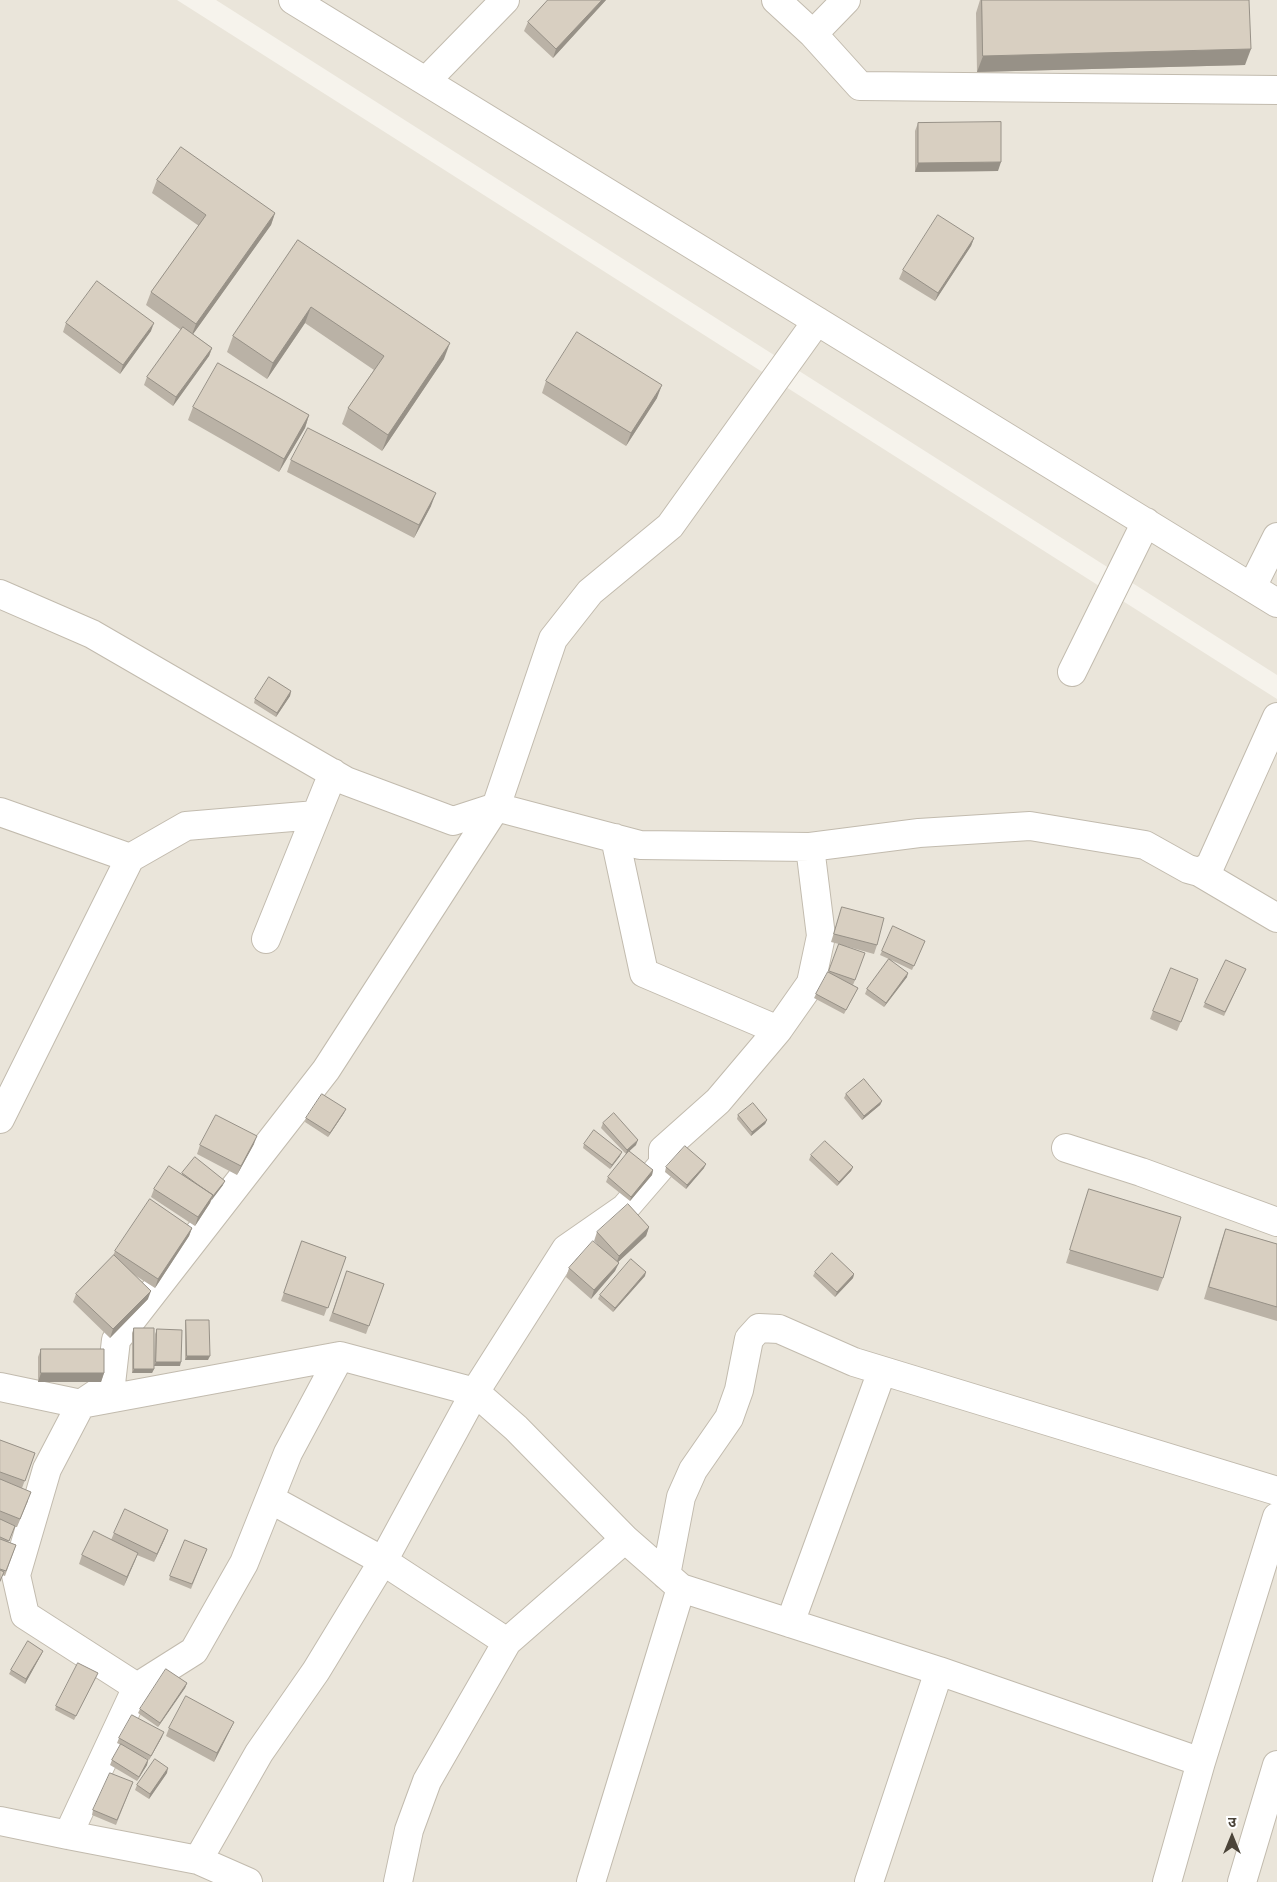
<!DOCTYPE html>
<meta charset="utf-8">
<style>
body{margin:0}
#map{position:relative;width:1277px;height:1882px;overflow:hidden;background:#f6f3ec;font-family:Cabin,"Noto Sans Devanagari",sans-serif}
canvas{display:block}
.north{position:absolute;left:1207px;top:1812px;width:50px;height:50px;-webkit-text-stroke:4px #fff;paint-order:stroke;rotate:0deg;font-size:14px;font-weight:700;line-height:20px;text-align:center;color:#4b4439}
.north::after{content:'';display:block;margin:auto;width:18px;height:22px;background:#4b4439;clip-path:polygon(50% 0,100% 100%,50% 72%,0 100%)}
</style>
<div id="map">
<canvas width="1277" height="1882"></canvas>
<div class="north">उ</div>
</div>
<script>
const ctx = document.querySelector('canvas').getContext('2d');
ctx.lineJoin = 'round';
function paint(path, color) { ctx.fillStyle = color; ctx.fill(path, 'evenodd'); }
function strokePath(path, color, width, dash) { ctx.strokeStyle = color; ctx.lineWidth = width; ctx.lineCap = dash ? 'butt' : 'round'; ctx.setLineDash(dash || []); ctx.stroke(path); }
const residential = new Path2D(`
 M 0,0 L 177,0 L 1277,699 L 1277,1882 L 0,1882 Z
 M 216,0 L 1277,0 L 1277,675 Z`);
const minor = new Path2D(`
 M 293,0 L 1277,603
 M 776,0 L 813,34 L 860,86 L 1277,90
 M 813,34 L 846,0
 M 426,81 L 505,0
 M 1252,587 L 1277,537
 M 0,594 L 92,634 L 346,781 L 453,821 L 496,807 L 640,845 L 810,847 L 919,833 L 1030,826 L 1145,845 L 1188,869 L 1199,872 L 1277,918
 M 1072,672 L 1146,522
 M 0,812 L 130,858
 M 615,838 L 644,973 L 778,1030 L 811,983 L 821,936 L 810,847
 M 1199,872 L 1210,866 L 1277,717
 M 266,939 L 333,773
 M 0,1119 L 130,858 L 186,826 L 316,815
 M 1066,1148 L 1141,1172 L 1277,1222
 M 0,1387 L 81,1404 L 340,1356 L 475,1392 L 516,1428 L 625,1539 L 681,1588 L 939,1671 L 1201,1762
 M 270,1499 L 383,1561 L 507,1642
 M 666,1575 L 681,1497 L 693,1470 L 729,1418 L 739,1390 L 749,1339 L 759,1328 L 779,1329 L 854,1362 L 1277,1491
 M 790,1623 L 882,1371
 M 137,1687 L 25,1615 L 16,1575 L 47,1469 L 81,1404 L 111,1384 L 116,1340 L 326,1070 L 496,807 L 553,639 L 590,592 L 670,526 L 817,321
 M 0,1821 L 68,1835 L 198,1860 L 259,1753 L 316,1671 L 383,1561 L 475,1392 L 566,1249 L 625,1208 L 663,1164 L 663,1150 L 718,1101 L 778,1030
 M 68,1835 L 137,1687 L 194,1651 L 244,1563 L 288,1453 L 340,1356
 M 198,1860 L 248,1882
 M 398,1882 L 409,1830 L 427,1781 L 507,1642 L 625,1539
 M 591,1882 L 681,1588
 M 869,1882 L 939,1671
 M 1167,1882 L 1201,1762 L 1277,1517
 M 1242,1882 L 1277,1765`);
const wall = new Path2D(`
 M 548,0 L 606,0 L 553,58 L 524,31 L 528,22 Z
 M 980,0 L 1249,0 L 1245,65 L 977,72 L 976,13 Z
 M 918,123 L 998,171 L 915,172 L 915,131 Z
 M 157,180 L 275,213 L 271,225 L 193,334 L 212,348 L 209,356 L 173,406 L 144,385 L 147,377 L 181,330 L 146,305 L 151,292 L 199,226 L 152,193 Z
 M 974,238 L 971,246 L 935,301 L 899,279 L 903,270 Z
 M 298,240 L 444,359 L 382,451 L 342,424 L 348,408 L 374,370 L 305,323 L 267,379 L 227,352 L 233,336 Z
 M 66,323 L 151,331 L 120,374 L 63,332 Z
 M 546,381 L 657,398 L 626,446 L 542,393 Z
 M 193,407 L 309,415 L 305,428 L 279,472 L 188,420 Z
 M 291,460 L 431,506 L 414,538 L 287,472 Z
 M 291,691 L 290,696 L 276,717 L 254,703 L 255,699 Z
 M 842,907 L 877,945 L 874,954 L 845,946 L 855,980 L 853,985 L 858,988 L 844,1014 L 814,998 L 816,994 L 829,972 L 839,944 L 831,942 Z
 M 925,941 L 912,970 L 891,960 L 907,977 L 884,1007 L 865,994 L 867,989 L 889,959 L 880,955 L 882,951 Z
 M 1246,969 L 1224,1016 L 1203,1007 L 1205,1003 Z
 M 1195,988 L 1177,1031 L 1150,1019 L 1153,1011 Z
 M 846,1094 L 882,1101 L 880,1105 L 862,1120 L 844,1098 Z
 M 344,1113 L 328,1137 L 305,1122 L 306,1118 Z
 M 738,1115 L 767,1120 L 765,1124 L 751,1136 L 737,1119 Z
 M 603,1123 L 636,1145 L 626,1154 L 601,1128 Z
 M 254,1144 L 237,1175 L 197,1154 L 200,1145 Z
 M 584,1144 L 620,1156 L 610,1169 L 583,1148 Z
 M 811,1155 L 853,1167 L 851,1171 L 837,1186 L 809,1160 Z
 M 666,1167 L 704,1168 L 686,1189 L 665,1172 Z
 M 653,1170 L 652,1175 L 630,1201 L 606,1182 L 608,1177 Z
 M 182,1173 L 223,1185 L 211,1200 L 210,1203 L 195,1226 L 151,1197 L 154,1189 L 182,1174 Z
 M 1089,1189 L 1163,1278 L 1158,1291 L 1066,1263 Z
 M 649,1227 L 646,1236 L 618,1262 L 615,1271 L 591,1299 L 566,1277 L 569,1268 L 597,1244 L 594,1241 L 597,1232 Z
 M 192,1228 L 189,1236 L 155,1288 L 133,1274 L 148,1299 L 110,1338 L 73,1302 L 76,1294 L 113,1256 L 115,1251 Z
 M 1226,1229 L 1277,1244 L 1277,1321 L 1204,1299 L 1221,1242 Z
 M 302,1241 L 346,1257 L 324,1316 L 281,1301 Z
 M 347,1271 L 384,1284 L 366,1334 L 329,1321 Z
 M 815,1272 L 854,1274 L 853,1278 L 835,1297 L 813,1276 Z
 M 645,1276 L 613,1312 L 598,1299 L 600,1295 Z
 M 186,1320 L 208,1360 L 185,1360 L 185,1324 Z
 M 134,1328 L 154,1369 L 152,1373 L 132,1373 L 132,1333 Z
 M 157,1329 L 180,1366 L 154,1366 L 155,1334 Z
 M 41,1349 L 104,1373 L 101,1382 L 38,1382 L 38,1357 Z
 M 0,1440 L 35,1453 L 22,1488 L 28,1501 L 17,1527 L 15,1527 L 8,1542 L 16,1545 L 5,1576 L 2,1575 L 0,1582 Z
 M 114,1533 L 165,1538 L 154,1562 L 137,1555 L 124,1586 L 79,1564 L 82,1555 L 111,1540 Z
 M 207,1549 L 191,1589 L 169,1580 L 170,1576 Z
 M 43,1651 L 41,1655 L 25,1684 L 9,1674 L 11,1670 Z
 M 96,1677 L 74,1720 L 55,1710 L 56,1706 Z
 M 187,1683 L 185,1688 L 158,1727 L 138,1713 L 140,1709 Z
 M 234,1722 L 214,1762 L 166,1736 L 169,1728 Z
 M 162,1737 L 149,1760 L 132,1751 L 148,1760 L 147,1765 L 137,1781 L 110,1765 L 112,1760 L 121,1745 L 117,1743 L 119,1738 Z
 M 167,1773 L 149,1799 L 135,1790 L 137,1785 Z
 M 133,1782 L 116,1825 L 92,1815 L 93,1810 Z`);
const shadedWall = new Path2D(`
 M 602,0 L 606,0 L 553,58 L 556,49 Z
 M 1251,49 L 1245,65 L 977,72 L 983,56 Z
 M 1001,162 L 998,171 L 915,172 L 918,163 Z
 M 275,213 L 271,225 L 191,337 L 196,324 Z
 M 974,238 L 971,246 L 935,301 L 938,293 Z
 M 311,307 L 305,323 L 267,379 L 273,363 Z
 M 154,323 L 151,331 L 120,374 L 123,365 Z
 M 450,343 L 444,359 L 382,451 L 388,435 Z
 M 212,348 L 209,356 L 173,406 L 176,397 Z
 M 662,385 L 657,398 L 626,446 L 631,433 Z
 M 309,415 L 305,428 L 279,472 L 284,459 Z
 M 436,493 L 431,506 L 414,538 L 419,525 Z
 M 291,691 L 290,696 L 276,717 L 277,713 Z
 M 908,973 L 907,977 L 884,1007 L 886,1003 Z
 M 882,1101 L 880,1105 L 862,1120 L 864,1116 Z
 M 346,1109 L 344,1113 L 328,1137 L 330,1133 Z
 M 767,1120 L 765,1124 L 751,1136 L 752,1132 Z
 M 257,1136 L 254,1144 L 237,1175 L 241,1166 Z
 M 638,1140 L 636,1145 L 626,1154 L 627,1150 Z
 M 622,1152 L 620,1156 L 610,1169 L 612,1165 Z
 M 706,1164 L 704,1168 L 686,1189 L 687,1185 Z
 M 853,1167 L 851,1171 L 837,1186 L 839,1182 Z
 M 653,1170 L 652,1175 L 630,1201 L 631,1197 Z
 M 225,1181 L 223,1185 L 211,1201 L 213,1196 Z
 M 213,1195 L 210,1203 L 195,1226 L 198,1217 Z
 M 649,1227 L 646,1236 L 616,1264 L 619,1256 Z
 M 192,1228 L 189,1236 L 155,1288 L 158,1279 Z
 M 619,1263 L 615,1271 L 591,1299 L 594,1290 Z
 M 646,1272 L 645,1276 L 613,1312 L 615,1308 Z
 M 854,1274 L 853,1278 L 835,1297 L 837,1292 Z
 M 151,1291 L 148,1299 L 110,1338 L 113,1329 Z
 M 187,1356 L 210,1356 L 208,1360 L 185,1360 Z
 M 156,1362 L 181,1362 L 180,1366 L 154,1366 Z
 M 134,1369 L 154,1369 L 152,1373 L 132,1373 Z
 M 41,1373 L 104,1373 L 101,1382 L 38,1382 Z
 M 168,1530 L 165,1538 L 154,1562 L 157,1554 Z
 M 138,1553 L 135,1561 L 124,1586 L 127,1577 Z
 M 43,1651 L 41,1655 L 25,1684 L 26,1679 Z
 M 187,1683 L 185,1688 L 158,1727 L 160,1723 Z
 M 234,1722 L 214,1762 L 217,1753 Z
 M 164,1732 L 162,1737 L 149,1760 L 151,1756 Z
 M 148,1760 L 147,1765 L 137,1781 L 139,1777 Z
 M 168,1768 L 167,1773 L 149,1799 L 150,1794 Z`);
const building = new Path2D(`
 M 548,0 L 602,0 L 556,49 L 528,22 Z
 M 982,0 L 1249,0 L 1251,49 L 983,56 Z
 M 1001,122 L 1001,162 L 918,163 L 918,123 Z
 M 181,147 L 275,213 L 196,324 L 151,292 L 206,215 L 157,180 Z
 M 938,215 L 974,238 L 938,293 L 903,270 Z
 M 298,240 L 450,343 L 388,435 L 348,408 L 384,356 L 311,307 L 273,363 L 233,336 Z
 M 97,281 L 154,323 L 123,365 L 66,323 Z
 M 183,327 L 212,348 L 176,397 L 147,377 Z
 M 577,332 L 662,385 L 631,433 L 546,381 Z
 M 218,363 L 309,415 L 284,459 L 193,407 Z
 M 308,428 L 436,493 L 419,525 L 291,460 Z
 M 269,677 L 291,691 L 277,713 L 255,699 Z
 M 842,907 L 884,918 L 877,945 L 834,934 Z
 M 893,926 L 925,941 L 914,966 L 882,951 Z
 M 839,944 L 865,953 L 855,980 L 829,971 Z
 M 889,959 L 908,973 L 886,1003 L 867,989 Z
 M 1226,960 L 1246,969 L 1225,1012 L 1205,1003 Z
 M 1171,968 L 1198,979 L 1181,1022 L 1153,1011 Z
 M 828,972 L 858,988 L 846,1010 L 816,994 Z
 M 864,1079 L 882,1101 L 864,1116 L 846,1094 Z
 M 322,1094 L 346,1109 L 330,1133 L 306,1118 Z
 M 753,1103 L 767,1120 L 752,1132 L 738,1115 Z
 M 614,1113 L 638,1140 L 627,1150 L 603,1123 Z
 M 216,1115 L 257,1136 L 241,1166 L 200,1145 Z
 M 594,1130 L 622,1152 L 612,1165 L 584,1144 Z
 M 825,1141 L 853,1167 L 839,1182 L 811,1155 Z
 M 685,1146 L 706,1164 L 687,1185 L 666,1167 Z
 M 629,1151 L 653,1170 L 631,1197 L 608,1177 Z
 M 195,1157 L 225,1181 L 213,1196 L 212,1196 L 213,1195 L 197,1184 L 182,1173 Z
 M 169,1166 L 213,1195 L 198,1217 L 154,1189 Z
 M 1089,1189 L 1181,1217 L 1163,1278 L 1070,1250 Z
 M 150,1199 L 192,1228 L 158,1279 L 115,1251 Z
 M 628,1204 L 649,1227 L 619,1256 L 597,1232 Z
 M 1226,1229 L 1277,1244 L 1277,1307 L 1209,1287 Z
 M 302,1241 L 346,1257 L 328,1308 L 284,1293 Z
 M 593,1241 L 619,1263 L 594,1290 L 569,1268 Z
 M 832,1253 L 854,1274 L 837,1292 L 815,1272 Z
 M 114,1255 L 151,1291 L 113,1329 L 76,1294 Z
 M 631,1259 L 646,1272 L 615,1308 L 600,1295 Z
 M 347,1271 L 384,1284 L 369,1326 L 333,1313 Z
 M 186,1320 L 209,1320 L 210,1356 L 187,1356 Z
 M 134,1328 L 154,1328 L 154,1369 L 134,1369 Z
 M 157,1329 L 182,1330 L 181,1362 L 156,1362 Z
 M 41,1349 L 104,1349 L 104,1373 L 41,1373 Z
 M 0,1440 L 35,1453 L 25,1481 L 0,1472 Z
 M 0,1479 L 31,1492 L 20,1519 L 0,1511 Z
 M 125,1509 L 168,1530 L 157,1554 L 114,1533 Z
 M 0,1519 L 15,1526 L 9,1541 L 0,1537 Z
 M 94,1531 L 138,1553 L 127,1577 L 82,1555 Z
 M 0,1539 L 16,1545 L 6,1571 L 0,1569 Z
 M 185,1540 L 207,1549 L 192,1584 L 170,1576 Z
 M 0,1570 L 4,1572 L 0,1581 Z
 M 28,1641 L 43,1651 L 26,1679 L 11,1670 Z
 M 78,1663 L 98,1673 L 76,1716 L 56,1706 Z
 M 166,1669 L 187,1683 L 160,1723 L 140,1709 Z
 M 186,1696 L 234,1722 L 217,1753 L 169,1728 Z
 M 132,1715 L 164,1732 L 151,1756 L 119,1738 Z
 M 121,1744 L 148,1760 L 139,1777 L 112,1760 Z
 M 155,1759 L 168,1768 L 150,1794 L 137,1785 Z
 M 110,1773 L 133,1782 L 117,1820 L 93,1810 Z`);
paint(residential, '#eae5da');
strokePath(minor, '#c2bbae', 30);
strokePath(minor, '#fff', 28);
paint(wall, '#bab2a6');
paint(shadedWall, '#979187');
paint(building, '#d8cfc1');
strokePath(building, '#979187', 1);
</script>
